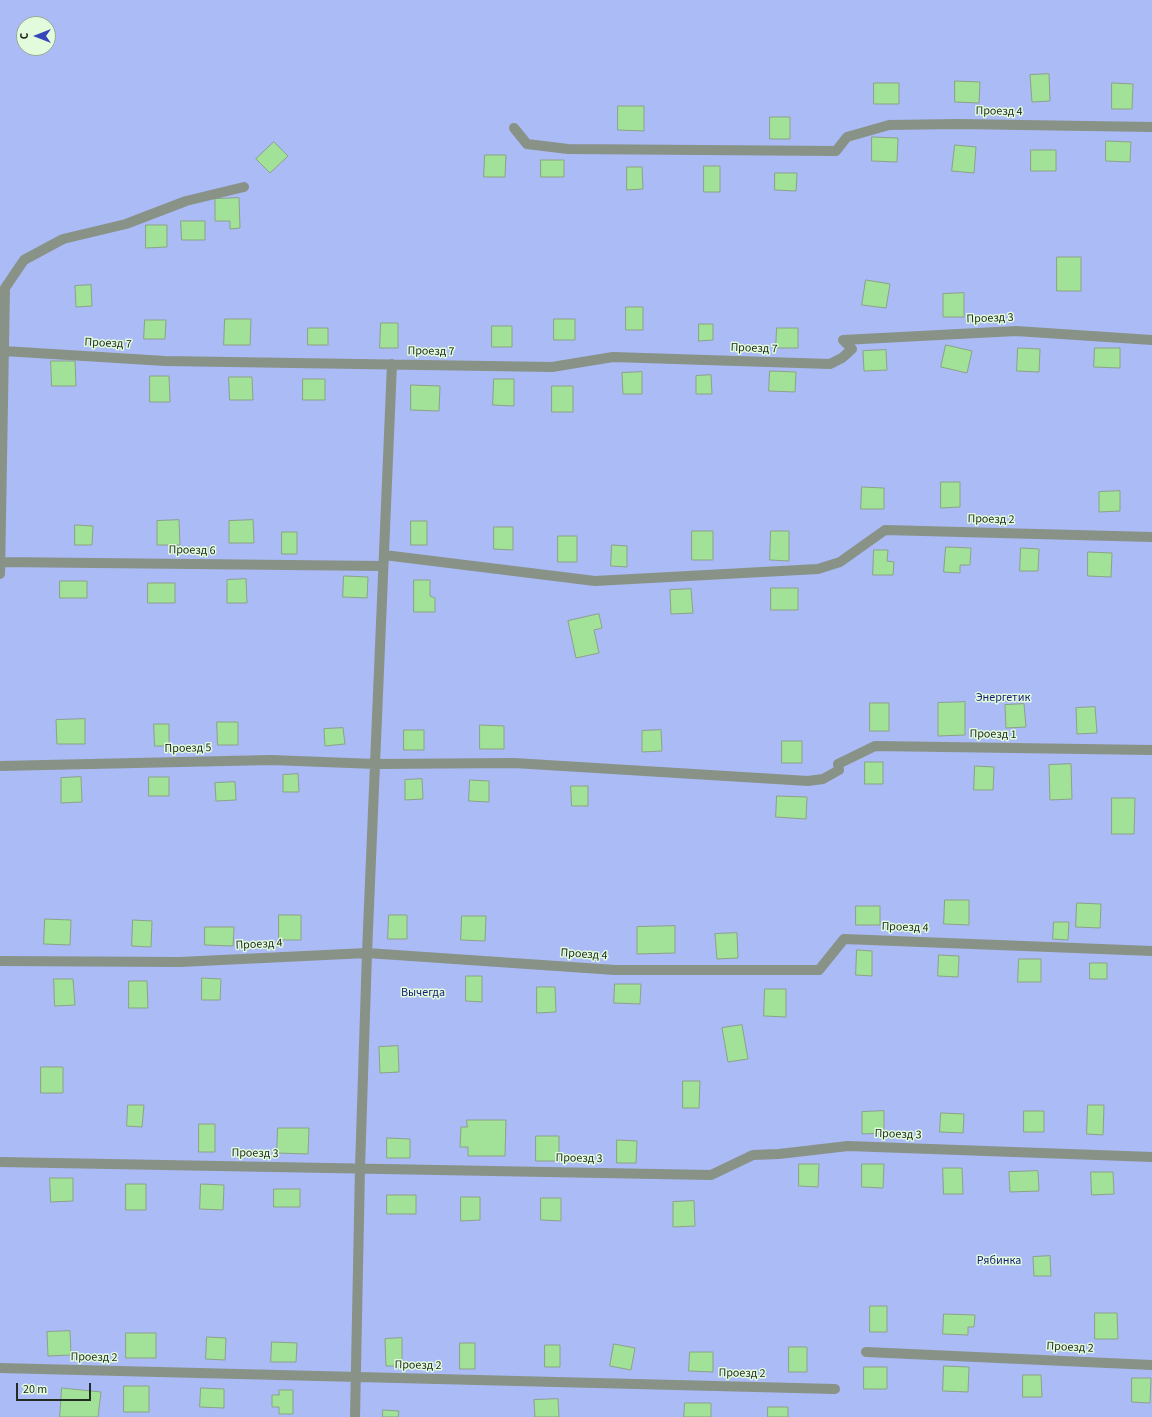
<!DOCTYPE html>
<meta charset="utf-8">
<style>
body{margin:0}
#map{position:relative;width:1152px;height:1417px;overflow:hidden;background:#d4edd0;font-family:"Source Sans 3",sans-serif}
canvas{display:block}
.north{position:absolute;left:16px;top:16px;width:40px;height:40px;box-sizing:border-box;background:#e2fbdd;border:1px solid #96a892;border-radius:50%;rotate:270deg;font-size:11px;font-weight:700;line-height:16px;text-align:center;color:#232c21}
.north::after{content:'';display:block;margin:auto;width:14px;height:18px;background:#3645b8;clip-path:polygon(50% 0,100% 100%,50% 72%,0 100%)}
.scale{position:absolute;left:16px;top:1383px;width:75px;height:18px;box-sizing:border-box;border:2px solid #232c21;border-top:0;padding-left:5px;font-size:12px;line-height:14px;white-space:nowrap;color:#232c21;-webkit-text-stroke:3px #e2fbdd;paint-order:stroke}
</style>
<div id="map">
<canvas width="1152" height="1417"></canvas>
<div class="north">С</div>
<div class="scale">20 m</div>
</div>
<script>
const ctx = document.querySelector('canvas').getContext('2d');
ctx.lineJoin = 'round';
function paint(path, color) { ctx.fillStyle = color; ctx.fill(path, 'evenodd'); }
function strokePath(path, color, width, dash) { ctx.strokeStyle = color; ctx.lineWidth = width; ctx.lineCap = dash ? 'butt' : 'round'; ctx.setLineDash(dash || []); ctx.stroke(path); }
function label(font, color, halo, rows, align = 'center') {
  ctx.font = font + ' "Source Sans 3",sans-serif'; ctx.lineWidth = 3; ctx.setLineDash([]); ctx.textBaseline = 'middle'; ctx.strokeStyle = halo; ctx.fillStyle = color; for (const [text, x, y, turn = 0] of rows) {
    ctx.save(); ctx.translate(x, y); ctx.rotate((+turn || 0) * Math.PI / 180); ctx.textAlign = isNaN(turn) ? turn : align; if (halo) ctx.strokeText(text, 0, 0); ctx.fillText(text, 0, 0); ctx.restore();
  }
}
const green = new Path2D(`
 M 0,0 L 1152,0 L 1152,1417 L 0,1417 ZM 24,24 L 48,24 L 48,48 L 24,48 Z`);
const building = new Path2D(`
 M 1049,74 L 1050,101 L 1032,102 L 1030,75 Z
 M 955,81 L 980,82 L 979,103 L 955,102 Z
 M 874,83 L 899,83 L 899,104 L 874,104 Z
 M 1112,83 L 1133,84 L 1132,109 L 1112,109 Z
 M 618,106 L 644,106 L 644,131 L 618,130 Z
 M 770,117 L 790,117 L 790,139 L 770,139 Z
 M 872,137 L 898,138 L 897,162 L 872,161 Z
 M 1106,141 L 1131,142 L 1130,162 L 1106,161 Z
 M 274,142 L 288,156 L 270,173 L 256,159 Z
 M 955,145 L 976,147 L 974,173 L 952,171 Z
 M 1031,150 L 1056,150 L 1056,171 L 1031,171 Z
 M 485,155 L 506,155 L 505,177 L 484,177 Z
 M 541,160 L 564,160 L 564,177 L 541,177 Z
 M 704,166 L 720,166 L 720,192 L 704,192 Z
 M 627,167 L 642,167 L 643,189 L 627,190 Z
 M 775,173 L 797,173 L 796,191 L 775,190 Z
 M 239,198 L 240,228 L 230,229 L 230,221 L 215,221 L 215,199 Z
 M 181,221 L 205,221 L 205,240 L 182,240 Z
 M 146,225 L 167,225 L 167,247 L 146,248 Z
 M 1057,257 L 1081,257 L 1081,291 L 1057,291 Z
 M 866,280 L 890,284 L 886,308 L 862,305 Z
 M 91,285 L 92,306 L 76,307 L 75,286 Z
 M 964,293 L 964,317 L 943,317 L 943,294 Z
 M 626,307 L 643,307 L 643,330 L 626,330 Z
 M 225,319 L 251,319 L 250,345 L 224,345 Z
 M 554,319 L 575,319 L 575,340 L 554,340 Z
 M 145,320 L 166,320 L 165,339 L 144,339 Z
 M 381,323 L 398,323 L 398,348 L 380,348 Z
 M 699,324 L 713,324 L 713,340 L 699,341 Z
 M 492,326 L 512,326 L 512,347 L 492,347 Z
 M 308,328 L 328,328 L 328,345 L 308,345 Z
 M 777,328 L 798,328 L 798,348 L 776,348 Z
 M 946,345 L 972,351 L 967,373 L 941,367 Z
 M 1018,348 L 1040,349 L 1039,372 L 1017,371 Z
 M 1095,348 L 1120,348 L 1120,368 L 1094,367 Z
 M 886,350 L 887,370 L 864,371 L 863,351 Z
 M 51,361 L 75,361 L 76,386 L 52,386 Z
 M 770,371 L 796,372 L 795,392 L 769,391 Z
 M 642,372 L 642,394 L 623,394 L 622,373 Z
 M 711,375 L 712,394 L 696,394 L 696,376 Z
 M 150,376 L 169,376 L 170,402 L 150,402 Z
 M 229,377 L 252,377 L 253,400 L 230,400 Z
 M 303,379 L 325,379 L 325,400 L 303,400 Z
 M 494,379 L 514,379 L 514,406 L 493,405 Z
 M 411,385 L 440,386 L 439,411 L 411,410 Z
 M 552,386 L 573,386 L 573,412 L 552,412 Z
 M 941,482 L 960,482 L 960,507 L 941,508 Z
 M 862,487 L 884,488 L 884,509 L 861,509 Z
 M 1120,491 L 1120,511 L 1099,512 L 1099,492 Z
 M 179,520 L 180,545 L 157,545 L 157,521 Z
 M 253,520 L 254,543 L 229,543 L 229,521 Z
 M 411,521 L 427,521 L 427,545 L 411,545 Z
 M 75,525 L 93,526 L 92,545 L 75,545 Z
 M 494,527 L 513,527 L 513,550 L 494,549 Z
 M 692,531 L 713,531 L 713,560 L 692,560 Z
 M 771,531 L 789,531 L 789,561 L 770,560 Z
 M 282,532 L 297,532 L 297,554 L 282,554 Z
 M 558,536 L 577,536 L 577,562 L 558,562 Z
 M 612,545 L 627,546 L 627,567 L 611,566 Z
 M 946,547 L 971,548 L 970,565 L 960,565 L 960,573 L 944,572 Z
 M 1021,548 L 1039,549 L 1038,571 L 1020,571 Z
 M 874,550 L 888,550 L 887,561 L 894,562 L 893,575 L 873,575 Z
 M 1088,552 L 1112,553 L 1111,577 L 1088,576 Z
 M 344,576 L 368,577 L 367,598 L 343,597 Z
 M 246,579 L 247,603 L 227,603 L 227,580 Z
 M 414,580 L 430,580 L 430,596 L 435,598 L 435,612 L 414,612 Z
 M 60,581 L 87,581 L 87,598 L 60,598 Z
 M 148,583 L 175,583 L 175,603 L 148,603 Z
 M 771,588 L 798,588 L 798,610 L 771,610 Z
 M 691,589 L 693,613 L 671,614 L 670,590 Z
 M 599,614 L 602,628 L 594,630 L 599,653 L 576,658 L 568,621 Z
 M 965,702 L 965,735 L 938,736 L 938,703 Z
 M 870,703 L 889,703 L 889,731 L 870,731 Z
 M 1024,704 L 1026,727 L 1006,728 L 1005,705 Z
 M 1095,707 L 1097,733 L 1077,734 L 1076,708 Z
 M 85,719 L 85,744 L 57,744 L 56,720 Z
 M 217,722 L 238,722 L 238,745 L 218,745 Z
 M 154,724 L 169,724 L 169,746 L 155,746 Z
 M 480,725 L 504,726 L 504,749 L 480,749 Z
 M 343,728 L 345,744 L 325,746 L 324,729 Z
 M 404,730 L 424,730 L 424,750 L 404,750 Z
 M 661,730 L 662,751 L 642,752 L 642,731 Z
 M 782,741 L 802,741 L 802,763 L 782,763 Z
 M 865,762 L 883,762 L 883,784 L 865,784 Z
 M 1071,764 L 1072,799 L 1050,800 L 1049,765 Z
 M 975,766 L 994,767 L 993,790 L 974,790 Z
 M 298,774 L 299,792 L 283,792 L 283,775 Z
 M 81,777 L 82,802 L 61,803 L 61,778 Z
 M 149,777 L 169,777 L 169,796 L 149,796 Z
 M 422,779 L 423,799 L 405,800 L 405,780 Z
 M 470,780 L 489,781 L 489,802 L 469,801 Z
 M 235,782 L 236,800 L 216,801 L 215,783 Z
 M 571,786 L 588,786 L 588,806 L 572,806 Z
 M 777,796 L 807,797 L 806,819 L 776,817 Z
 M 1112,798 L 1135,798 L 1134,834 L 1112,834 Z
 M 945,900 L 969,900 L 969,925 L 944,924 Z
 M 1077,903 L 1101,904 L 1100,928 L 1076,927 Z
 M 856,906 L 880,906 L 880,925 L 856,925 Z
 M 279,915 L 301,915 L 301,940 L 279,940 Z
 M 389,915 L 407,915 L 407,939 L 388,939 Z
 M 462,916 L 486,916 L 485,941 L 461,940 Z
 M 45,919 L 71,920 L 70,945 L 44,944 Z
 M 133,920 L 152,921 L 151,947 L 132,946 Z
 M 1054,922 L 1069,922 L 1068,940 L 1053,939 Z
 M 675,926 L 675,953 L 637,954 L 637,927 Z
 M 205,927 L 234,927 L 233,946 L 205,945 Z
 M 737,933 L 738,958 L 717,959 L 715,934 Z
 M 857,950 L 872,951 L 872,976 L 856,975 Z
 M 939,955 L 959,956 L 958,977 L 938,976 Z
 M 1019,959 L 1041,959 L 1041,982 L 1018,982 Z
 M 1090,963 L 1107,963 L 1107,979 L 1090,979 Z
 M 466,976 L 482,976 L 482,1002 L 466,1001 Z
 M 202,978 L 221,979 L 220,1000 L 202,1000 Z
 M 54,979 L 73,979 L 75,1005 L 55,1006 Z
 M 129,981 L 147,981 L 148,1008 L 129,1008 Z
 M 615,984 L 641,984 L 640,1004 L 614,1003 Z
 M 537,987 L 555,987 L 556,1012 L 537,1013 Z
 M 765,989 L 786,989 L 786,1017 L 764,1016 Z
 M 742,1025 L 748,1059 L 728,1062 L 722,1028 Z
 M 398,1046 L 399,1072 L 380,1073 L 379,1047 Z
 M 41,1067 L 63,1067 L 63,1093 L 41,1093 Z
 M 683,1081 L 700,1081 L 699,1108 L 683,1108 Z
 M 128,1105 L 144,1105 L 142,1127 L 127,1126 Z
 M 1088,1105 L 1104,1105 L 1103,1135 L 1087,1134 Z
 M 884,1111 L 884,1133 L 862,1134 L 862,1112 Z
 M 1024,1111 L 1044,1111 L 1044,1132 L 1024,1132 Z
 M 941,1113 L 964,1114 L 963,1133 L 940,1132 Z
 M 467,1120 L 506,1120 L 505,1156 L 468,1156 L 468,1147 L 460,1147 L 461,1127 L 467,1127 Z
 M 199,1124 L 215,1124 L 215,1152 L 199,1152 Z
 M 278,1128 L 309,1128 L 308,1154 L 277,1153 Z
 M 536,1136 L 559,1136 L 559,1161 L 536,1161 Z
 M 387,1138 L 410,1139 L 410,1158 L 387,1158 Z
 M 617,1140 L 637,1141 L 636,1163 L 617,1163 Z
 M 799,1164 L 819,1164 L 818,1187 L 799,1186 Z
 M 862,1164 L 884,1164 L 883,1188 L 862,1187 Z
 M 943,1168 L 962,1168 L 963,1194 L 944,1194 Z
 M 1038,1171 L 1039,1191 L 1010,1192 L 1009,1172 Z
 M 1091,1172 L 1113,1172 L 1114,1194 L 1092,1195 Z
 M 50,1178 L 73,1178 L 73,1201 L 51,1202 Z
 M 126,1184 L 146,1184 L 146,1210 L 126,1210 Z
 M 201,1184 L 224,1185 L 223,1210 L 200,1209 Z
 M 274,1189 L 300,1189 L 300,1207 L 274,1207 Z
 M 387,1195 L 416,1195 L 416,1214 L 387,1214 Z
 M 461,1197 L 480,1197 L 480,1220 L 461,1221 Z
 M 541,1198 L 561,1198 L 561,1221 L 541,1220 Z
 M 694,1201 L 695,1226 L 673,1227 L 673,1202 Z
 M 1050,1256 L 1051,1276 L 1034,1276 L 1033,1257 Z
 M 870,1306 L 887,1306 L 887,1332 L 870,1332 Z
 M 1095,1313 L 1117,1313 L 1118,1339 L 1095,1339 Z
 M 944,1314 L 975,1315 L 974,1327 L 968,1327 L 968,1335 L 943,1334 Z
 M 70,1331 L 71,1355 L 48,1356 L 47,1332 Z
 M 126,1333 L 156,1333 L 156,1358 L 126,1358 Z
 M 207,1337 L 226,1338 L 225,1360 L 206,1359 Z
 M 402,1338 L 402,1366 L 386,1366 L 385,1339 Z
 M 272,1342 L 297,1343 L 296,1362 L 271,1362 Z
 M 460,1343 L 475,1343 L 475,1369 L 460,1369 Z
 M 614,1344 L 635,1348 L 631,1370 L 610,1366 Z
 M 545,1345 L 560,1345 L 560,1367 L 545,1367 Z
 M 789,1347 L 807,1347 L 807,1372 L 789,1372 Z
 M 690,1352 L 713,1352 L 713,1372 L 689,1371 Z
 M 944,1366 L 969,1367 L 968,1392 L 943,1391 Z
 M 864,1367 L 887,1367 L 887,1389 L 864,1389 Z
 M 1023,1375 L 1041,1375 L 1042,1397 L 1023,1397 Z
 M 1132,1378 L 1151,1378 L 1150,1403 L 1132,1402 Z
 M 124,1386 L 149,1386 L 149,1412 L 124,1412 Z
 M 62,1388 L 101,1392 L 98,1417 L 60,1417 Z
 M 201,1388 L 224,1389 L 224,1408 L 200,1407 Z
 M 279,1390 L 293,1390 L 293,1414 L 279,1414 L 279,1407 L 272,1407 L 272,1395 L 279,1395 Z
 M 558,1399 L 559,1417 L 535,1417 L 534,1400 Z
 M 685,1403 L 711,1403 L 711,1417 L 684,1417 Z
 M 768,1407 L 788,1407 L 788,1417 L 768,1417 Z
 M 383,1410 L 399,1411 L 398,1417 L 383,1417 Z`);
const minor = new Path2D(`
 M 514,128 L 527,144 L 568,149 L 836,151 L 847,137 L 889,125 L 958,124 L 1152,127
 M 4,351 L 165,361 L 552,367 L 613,357 L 830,364 L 842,358 L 852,349 L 843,340 L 1016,331 L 1152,340
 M 384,555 L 595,581 L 818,569 L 840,562 L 885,530 L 1152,537
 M 0,562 L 383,566
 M 0,574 L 5,288 L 24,260 L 63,239 L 126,224 L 186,201 L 244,187
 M 0,766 L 271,760 L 376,764 L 514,763 L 808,781 L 823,779 L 839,770 L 838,764 L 875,746 L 1152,750
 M 0,961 L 180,962 L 367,953 L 615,970 L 819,970 L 844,939 L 1152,951
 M 0,1162 L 711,1175 L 753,1155 L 779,1154 L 848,1146 L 1152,1157
 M 866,1352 L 1152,1365
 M 0,1368 L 835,1389
 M 355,1417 L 360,1168 L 367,953 L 392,364`);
const streetNames = [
 ["Проезд 4",999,112,1],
 ["Проезд 3",990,319,-2],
 ["Проезд 7",108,344,3],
 ["Проезд 7",754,349,2],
 ["Проезд 7",431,352,1],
 ["Проезд 2",991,520,1],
 ["Проезд 6",192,551,1],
 ["Проезд 1",993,735,1],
 ["Проезд 5",188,749,-1],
 ["Проезд 4",905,928,2],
 ["Проезд 4",259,945,-3],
 ["Проезд 4",584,955,4],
 ["Проезд 3",898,1135,2],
 ["Проезд 3",255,1154,1],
 ["Проезд 3",579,1159,1],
 ["Проезд 2",1070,1348,3],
 ["Проезд 2",94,1358,1],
 ["Проезд 2",418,1366,1],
 ["Проезд 2",742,1374,1]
];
const parkNames = [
 ["Энергетик",1003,698],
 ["Вычегда",423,993],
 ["Рябинка",999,1261]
];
paint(green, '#aabbf5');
paint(building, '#a2e198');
strokePath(building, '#8ca388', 1);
strokePath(minor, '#889286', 10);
label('12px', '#232c21', '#e2fbdd', streetNames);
label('12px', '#181c75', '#e2fbdd', parkNames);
</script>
